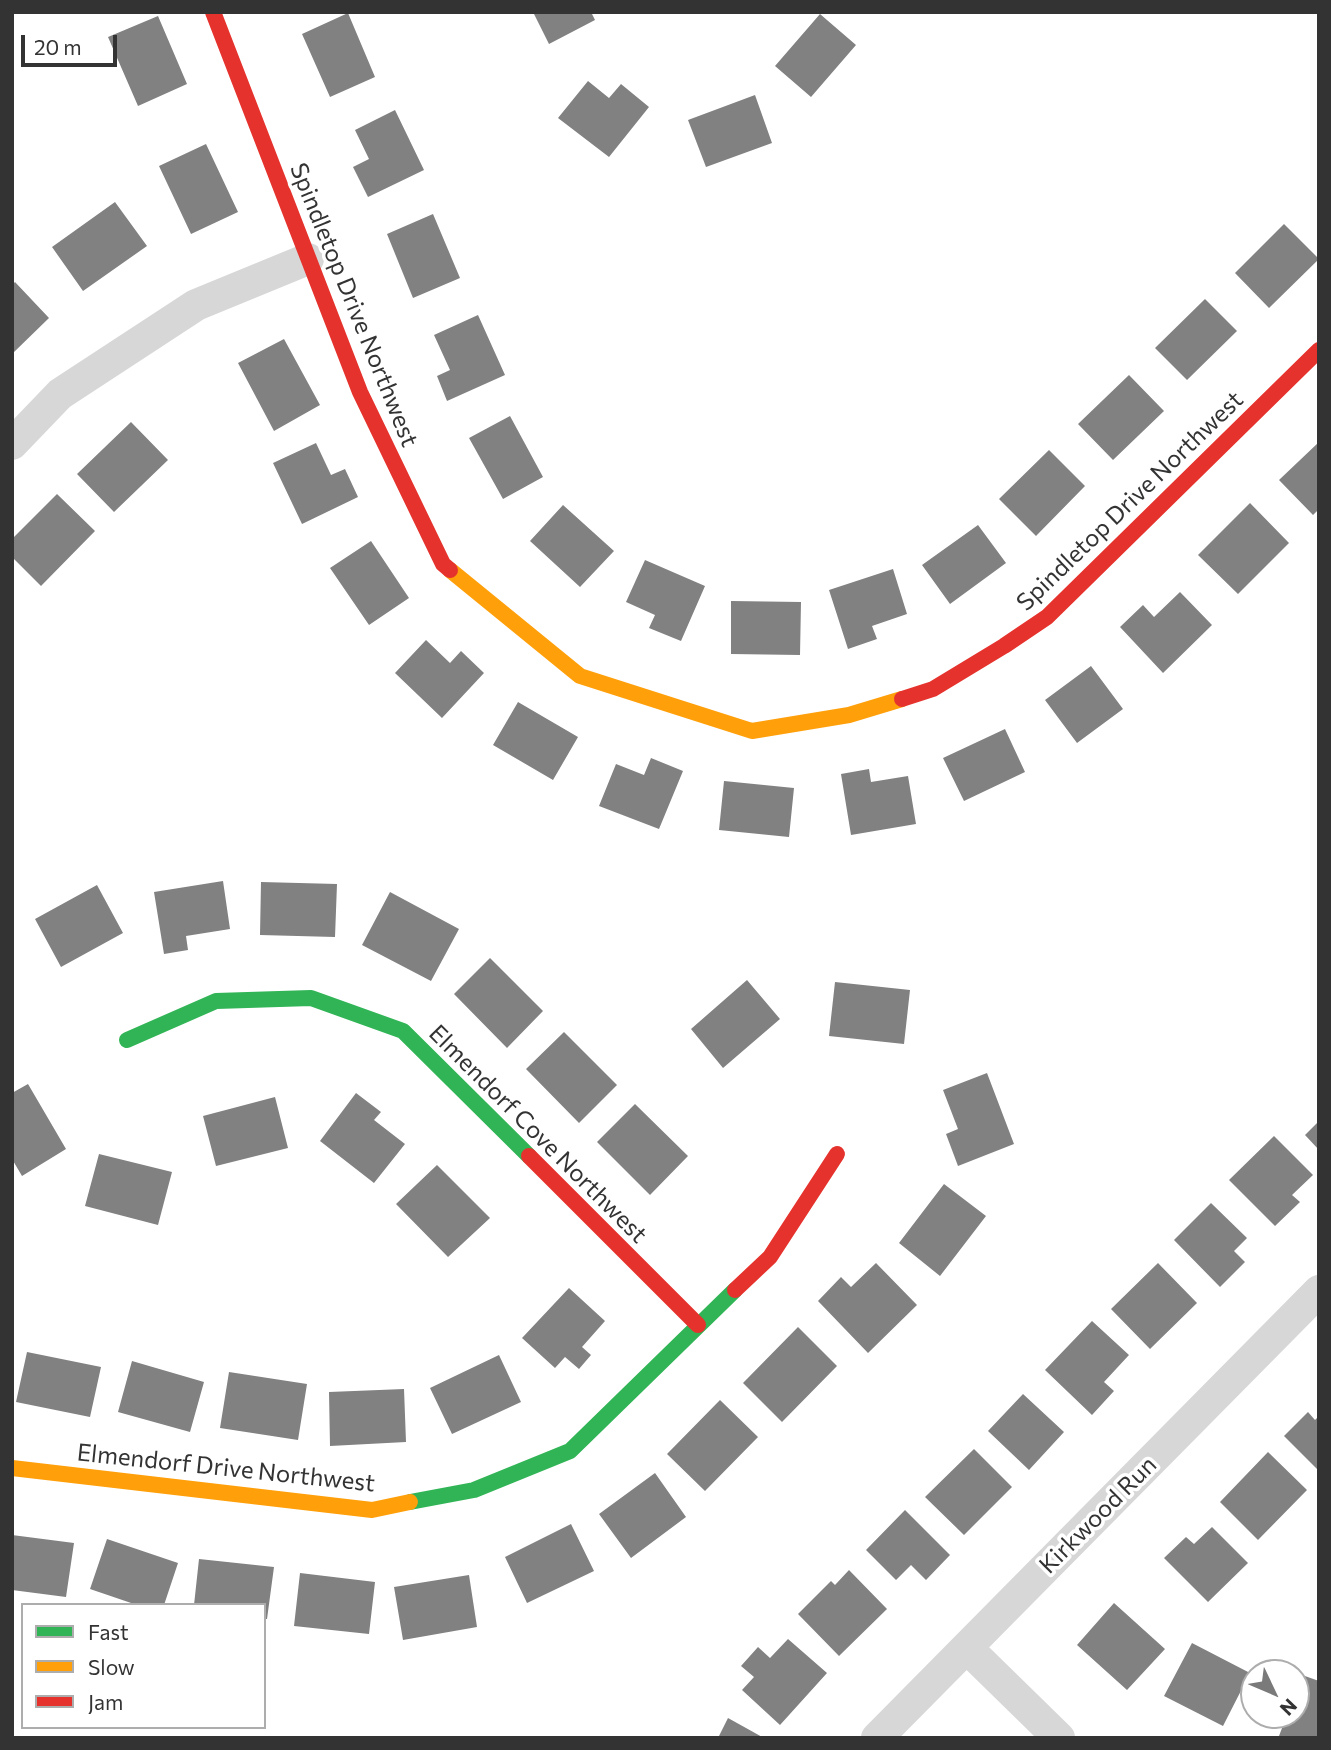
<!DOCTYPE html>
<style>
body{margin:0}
#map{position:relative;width:1331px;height:1750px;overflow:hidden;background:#fff;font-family:Commissioner,sans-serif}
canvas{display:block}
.frame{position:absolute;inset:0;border:14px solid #333;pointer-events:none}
.legend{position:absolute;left:21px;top:1603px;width:245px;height:126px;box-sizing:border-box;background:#fff;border:2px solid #adadad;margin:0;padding:9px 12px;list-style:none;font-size:21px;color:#333}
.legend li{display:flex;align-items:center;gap:14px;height:35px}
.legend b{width:35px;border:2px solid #adadad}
.north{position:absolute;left:1240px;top:1659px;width:70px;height:70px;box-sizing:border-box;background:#fff;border:2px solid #adadad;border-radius:50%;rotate:134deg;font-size:19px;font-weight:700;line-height:28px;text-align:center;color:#333}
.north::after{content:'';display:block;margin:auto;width:24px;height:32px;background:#7a7a7a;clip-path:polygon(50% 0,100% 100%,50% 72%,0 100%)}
.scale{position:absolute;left:21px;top:35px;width:96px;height:32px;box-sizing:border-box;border:4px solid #333;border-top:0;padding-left:9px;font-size:21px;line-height:24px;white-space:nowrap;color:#333;-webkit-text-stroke:5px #fff;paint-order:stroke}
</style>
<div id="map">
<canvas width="1331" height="1750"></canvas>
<div class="frame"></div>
<ul class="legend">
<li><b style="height:9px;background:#30b455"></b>Fast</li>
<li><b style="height:9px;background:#ff9f0a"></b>Slow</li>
<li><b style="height:9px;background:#e5322d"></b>Jam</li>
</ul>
<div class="north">N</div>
<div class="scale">20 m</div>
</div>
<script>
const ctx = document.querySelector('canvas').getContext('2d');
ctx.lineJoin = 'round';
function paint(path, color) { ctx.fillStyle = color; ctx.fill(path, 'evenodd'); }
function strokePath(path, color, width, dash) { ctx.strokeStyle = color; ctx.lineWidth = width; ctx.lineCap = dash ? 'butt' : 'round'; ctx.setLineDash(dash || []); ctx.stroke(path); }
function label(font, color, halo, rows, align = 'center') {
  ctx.font = font + ' Commissioner,sans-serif'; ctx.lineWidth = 7; ctx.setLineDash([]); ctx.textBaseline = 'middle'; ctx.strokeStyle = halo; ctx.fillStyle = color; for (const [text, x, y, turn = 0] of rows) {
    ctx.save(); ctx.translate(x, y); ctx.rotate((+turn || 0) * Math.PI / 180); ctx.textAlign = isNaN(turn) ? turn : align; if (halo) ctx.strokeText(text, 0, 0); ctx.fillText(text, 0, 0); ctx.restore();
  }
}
const building = new Path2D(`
 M 533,12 L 591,12 L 595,20 L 549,44 Z
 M 348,13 L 375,77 L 330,97 L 302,34 Z
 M 820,14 L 856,45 L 811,97 L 775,66 Z
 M 158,16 L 187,84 L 138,106 L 108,37 Z
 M 588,81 L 609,98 L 621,84 L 649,107 L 609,157 L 558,118 Z
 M 755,95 L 772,143 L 706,167 L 688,120 Z
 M 395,110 L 424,170 L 368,197 L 353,167 L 369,159 L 355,130 Z
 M 206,144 L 238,212 L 191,234 L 159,166 Z
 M 115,202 L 147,246 L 83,291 L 52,247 Z
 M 433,214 L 460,278 L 413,298 L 387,234 Z
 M 1284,224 L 1319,259 L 1269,308 L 1235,273 Z
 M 15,282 L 49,318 L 12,354 L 12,285 Z
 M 1205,299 L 1237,331 L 1187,380 L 1155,348 Z
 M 478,315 L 505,375 L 447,401 L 437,376 L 450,370 L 434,335 Z
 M 284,339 L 320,405 L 274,431 L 238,363 Z
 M 1129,375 L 1164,411 L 1113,460 L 1078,424 Z
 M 510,416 L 543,477 L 503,499 L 469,438 Z
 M 131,422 L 168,460 L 114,512 L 77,474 Z
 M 1319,442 L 1319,509 L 1313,515 L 1279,480 Z
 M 316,443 L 331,475 L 345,469 L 358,497 L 302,524 L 273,463 Z
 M 1049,450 L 1085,486 L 1036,536 L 999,499 Z
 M 57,494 L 95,531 L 41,586 L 12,557 L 12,539 Z
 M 1250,503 L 1289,543 L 1238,594 L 1198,555 Z
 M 563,505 L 614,551 L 580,587 L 530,541 Z
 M 978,525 L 1006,563 L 950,604 L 922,565 Z
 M 371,541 L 409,598 L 369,625 L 330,568 Z
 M 645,560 L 705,586 L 681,641 L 649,628 L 655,615 L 626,602 Z
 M 893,569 L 907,614 L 872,626 L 877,639 L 848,649 L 829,590 Z
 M 1180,592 L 1212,625 L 1163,673 L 1120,627 L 1143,605 L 1154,617 Z
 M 731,601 L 801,602 L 800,655 L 731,654 Z
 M 426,640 L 450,663 L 461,651 L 484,673 L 442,718 L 395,673 Z
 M 1091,666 L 1123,709 L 1077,743 L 1045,700 Z
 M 518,702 L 578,737 L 553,780 L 493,745 Z
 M 1005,729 L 1025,772 L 964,801 L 943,758 Z
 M 651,758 L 683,771 L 659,829 L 599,806 L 616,764 L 644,775 Z
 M 869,769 L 871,782 L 908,776 L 916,824 L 851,835 L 841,774 Z
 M 724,781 L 794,788 L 789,837 L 719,830 Z
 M 223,881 L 230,929 L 186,936 L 188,950 L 164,954 L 154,892 Z
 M 261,882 L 337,884 L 335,937 L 260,935 Z
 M 97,885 L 123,933 L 61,967 L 35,919 Z
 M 390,892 L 459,929 L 431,981 L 362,945 Z
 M 490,958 L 543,1011 L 507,1048 L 454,994 Z
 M 747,980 L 780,1019 L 723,1068 L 691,1029 Z
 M 835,982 L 910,990 L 904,1044 L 829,1036 Z
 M 564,1032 L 617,1085 L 579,1123 L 526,1069 Z
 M 987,1073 L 1014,1144 L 958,1166 L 946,1134 L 958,1129 L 943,1090 Z
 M 28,1084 L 66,1149 L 22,1176 L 12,1159 L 12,1093 Z
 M 356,1093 L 381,1112 L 374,1120 L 405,1144 L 374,1183 L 320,1141 Z
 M 275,1097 L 288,1148 L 216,1166 L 203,1116 Z
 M 635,1104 L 688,1156 L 650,1195 L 597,1142 Z
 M 1319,1121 L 1319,1150 L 1305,1135 Z
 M 1274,1136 L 1313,1175 L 1292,1195 L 1300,1202 L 1275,1226 L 1229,1180 Z
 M 99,1154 L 172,1172 L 158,1225 L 85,1206 Z
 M 437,1165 L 490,1218 L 448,1257 L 396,1204 Z
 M 944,1184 L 986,1216 L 940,1276 L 899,1243 Z
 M 1211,1203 L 1247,1238 L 1234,1251 L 1245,1262 L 1220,1287 L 1174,1240 Z
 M 876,1263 L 917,1305 L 868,1353 L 818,1301 L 841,1277 L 851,1287 Z
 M 1158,1263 L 1197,1303 L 1150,1349 L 1111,1309 Z
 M 569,1288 L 605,1321 L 582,1347 L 591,1355 L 579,1369 L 565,1357 L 555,1368 L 522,1338 Z
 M 1092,1321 L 1129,1355 L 1104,1382 L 1114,1391 L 1092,1415 L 1045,1370 Z
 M 798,1327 L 837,1366 L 782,1422 L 743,1383 Z
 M 27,1352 L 101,1367 L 90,1417 L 16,1402 Z
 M 499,1355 L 521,1402 L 452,1434 L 430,1388 Z
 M 132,1361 L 204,1382 L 190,1432 L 118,1412 Z
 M 229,1372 L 307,1384 L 298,1440 L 220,1428 Z
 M 404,1389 L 406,1442 L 330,1446 L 329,1392 Z
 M 1023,1394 L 1064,1432 L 1029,1470 L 988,1431 Z
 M 720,1400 L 758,1437 L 705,1491 L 667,1454 Z
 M 1308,1412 L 1315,1420 L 1319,1416 L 1319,1471 L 1284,1436 Z
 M 974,1449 L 1012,1487 L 964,1535 L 925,1497 Z
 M 1268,1452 L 1307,1490 L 1258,1540 L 1220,1502 Z
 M 655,1473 L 686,1517 L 631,1558 L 599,1514 Z
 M 905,1510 L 950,1555 L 926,1580 L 911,1565 L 896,1580 L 866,1550 Z
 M 571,1524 L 594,1571 L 527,1603 L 505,1557 Z
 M 1212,1527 L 1248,1563 L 1208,1602 L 1164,1558 L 1186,1537 L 1194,1544 Z
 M 12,1535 L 74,1543 L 66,1597 L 12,1590 Z
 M 107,1539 L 178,1563 L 164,1605 L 137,1605 L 90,1589 Z
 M 199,1559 L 274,1567 L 267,1619 L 264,1619 L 264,1605 L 194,1605 Z
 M 849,1570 L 887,1609 L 839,1656 L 798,1614 L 831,1581 L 835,1585 Z
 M 300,1573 L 375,1582 L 369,1634 L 294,1626 Z
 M 469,1575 L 477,1627 L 403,1640 L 394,1587 Z
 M 1114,1603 L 1165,1649 L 1127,1690 L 1077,1645 Z
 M 788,1639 L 827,1673 L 780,1725 L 742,1690 L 754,1677 L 741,1666 L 758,1647 L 770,1658 Z
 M 1192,1643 L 1250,1673 L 1223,1726 L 1164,1696 Z
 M 1302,1675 L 1319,1681 L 1319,1738 L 1283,1738 L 1279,1736 L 1287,1715 L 1296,1715 L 1296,1692 Z
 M 728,1718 L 764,1738 L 718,1738 Z`);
const street = new Path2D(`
 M 12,444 L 60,394 L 196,305 L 308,259
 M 967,1648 L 1059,1738
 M 877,1738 L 1319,1291`);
const fast = new Path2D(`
 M 127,1040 L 216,1001 L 311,998 L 403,1031 L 529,1156
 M 410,1502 L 474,1490 L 570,1451 L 735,1290`);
const slow = new Path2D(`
 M 450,570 L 580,676 L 752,731 L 849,715 L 902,699
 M 12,1468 L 372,1510 L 410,1502`);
const jam = new Path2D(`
 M 213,12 L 360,392 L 443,564 L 450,570
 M 902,699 L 933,689 L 1004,646 L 1047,617 L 1319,350
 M 529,1156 L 698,1325
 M 735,1290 L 770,1257 L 837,1154`);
const streetNames = [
 ["Spindletop Drive Northwest",354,305,68],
 ["Spindletop Drive Northwest",1130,501,-44],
 ["Elmendorf Cove Northwest",538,1134,45],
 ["Elmendorf Drive Northwest",226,1468,6],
 ["Kirkwood Run",1098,1515,-45]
];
paint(building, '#818181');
strokePath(street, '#d7d7d7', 32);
strokePath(fast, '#30b455', 16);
strokePath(slow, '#ff9f0a', 16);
strokePath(jam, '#e5322d', 16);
label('24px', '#333', '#fff', streetNames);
</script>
